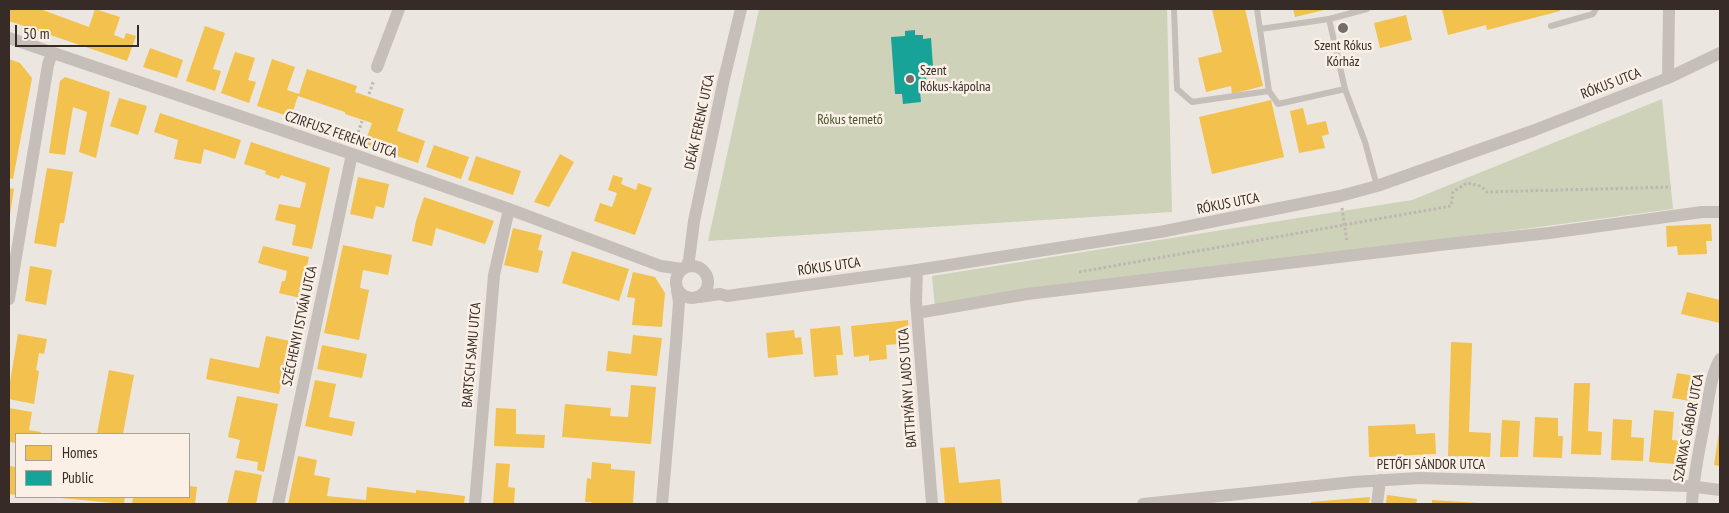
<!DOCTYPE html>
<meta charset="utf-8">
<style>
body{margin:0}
#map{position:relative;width:1729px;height:513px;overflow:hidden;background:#ece6e0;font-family:"PT Sans Narrow",sans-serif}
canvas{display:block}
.frame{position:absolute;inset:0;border:10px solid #362b27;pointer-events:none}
.legend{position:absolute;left:15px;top:433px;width:175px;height:65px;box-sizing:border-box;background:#faf0e6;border:1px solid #aca19a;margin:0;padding:6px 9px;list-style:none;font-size:15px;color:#362b27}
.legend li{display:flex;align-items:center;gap:10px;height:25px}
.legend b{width:25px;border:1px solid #aca19a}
.scale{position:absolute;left:15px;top:25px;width:124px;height:22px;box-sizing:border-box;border:2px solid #362b27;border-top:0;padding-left:6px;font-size:15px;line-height:18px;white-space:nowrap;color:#362b27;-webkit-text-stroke:4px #faf0e6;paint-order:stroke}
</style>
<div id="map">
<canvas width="1729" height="513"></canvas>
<div class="frame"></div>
<ul class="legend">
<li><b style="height:14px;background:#f2c14e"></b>Homes</li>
<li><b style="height:14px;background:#17a398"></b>Public</li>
</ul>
<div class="scale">50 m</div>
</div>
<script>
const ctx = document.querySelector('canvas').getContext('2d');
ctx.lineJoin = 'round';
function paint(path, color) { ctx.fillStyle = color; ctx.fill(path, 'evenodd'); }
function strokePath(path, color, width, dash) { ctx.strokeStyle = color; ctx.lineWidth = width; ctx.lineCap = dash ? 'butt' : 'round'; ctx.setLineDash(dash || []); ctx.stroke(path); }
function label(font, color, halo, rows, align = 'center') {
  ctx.font = font + ' "PT Sans Narrow",sans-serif'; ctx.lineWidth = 5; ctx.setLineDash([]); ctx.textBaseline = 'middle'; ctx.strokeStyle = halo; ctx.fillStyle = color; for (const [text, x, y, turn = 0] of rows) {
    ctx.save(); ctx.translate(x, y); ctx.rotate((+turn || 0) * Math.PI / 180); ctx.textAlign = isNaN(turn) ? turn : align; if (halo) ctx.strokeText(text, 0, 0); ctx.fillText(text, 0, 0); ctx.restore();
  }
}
const green = new Path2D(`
 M 759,9 L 1167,9 L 1172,212 L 708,241 Z
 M 1662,99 L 1673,209 L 935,308 L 932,276 L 1412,200 Z`);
const homes = new Path2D(`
 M 9,9 L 40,9 L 89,27 L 95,9 L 120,17 L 114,35 L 124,39 L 126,33 L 136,36 L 127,61 L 9,21 Z
 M 1212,9 L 1245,9 L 1263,86 L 1232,94 L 1231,86 L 1206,92 L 1198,58 L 1222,52 Z
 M 1293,9 L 1323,9 L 1324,10 L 1295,17 Z
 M 1442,9 L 1560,9 L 1560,11 L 1487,30 L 1486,25 L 1448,35 Z
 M 1406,15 L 1412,40 L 1380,48 L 1374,23 Z
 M 205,26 L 225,33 L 213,69 L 221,71 L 215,91 L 186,81 Z
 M 150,48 L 183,60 L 177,78 L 143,67 Z
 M 235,52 L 255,58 L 248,80 L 256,82 L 249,103 L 221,93 Z
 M 9,59 L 20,63 L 32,78 L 13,179 L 9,178 Z
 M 272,59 L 295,67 L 287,90 L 299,94 L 307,69 L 357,86 L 355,92 L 404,109 L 397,131 L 425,141 L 418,163 L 364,145 L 372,123 L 345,114 L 345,112 L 298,96 L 291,117 L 257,106 Z
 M 65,77 L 110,92 L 96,158 L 79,152 L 87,112 L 73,107 L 65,155 L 49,153 L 60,81 Z
 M 119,98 L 147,106 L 138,135 L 110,126 Z
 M 1271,100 L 1284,157 L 1212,174 L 1199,117 Z
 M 1303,108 L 1307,125 L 1326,121 L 1329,134 L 1322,136 L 1325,148 L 1299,153 L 1290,111 Z
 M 160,113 L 241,140 L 235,159 L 204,149 L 201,164 L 174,159 L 178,140 L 154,132 Z
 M 251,142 L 330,168 L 312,249 L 292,245 L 296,225 L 275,220 L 279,204 L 300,208 L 306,183 L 281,175 L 279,179 L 265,174 L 266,171 L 244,164 Z
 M 434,145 L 469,157 L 461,179 L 426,167 Z
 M 560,154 L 574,162 L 549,207 L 534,202 Z
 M 476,156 L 521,171 L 513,195 L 468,180 Z
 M 47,168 L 73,172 L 64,223 L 60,223 L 56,247 L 34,243 Z
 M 613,175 L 623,178 L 621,184 L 636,190 L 638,183 L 652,188 L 635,235 L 594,221 L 600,203 L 612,207 L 617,193 L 608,190 Z
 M 358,177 L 389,184 L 384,208 L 376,206 L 373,219 L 350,214 Z
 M 9,188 L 14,189 L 10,215 L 9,215 Z
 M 424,197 L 494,221 L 485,244 L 436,228 L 432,246 L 412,241 L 416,221 Z
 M 1711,224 L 1712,241 L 1706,241 L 1707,254 L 1678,255 L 1677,246 L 1667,247 L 1666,226 Z
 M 513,228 L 542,235 L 538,250 L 543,251 L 538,273 L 504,265 Z
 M 343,245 L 392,255 L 388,275 L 363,270 L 360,288 L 369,290 L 359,340 L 324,333 Z
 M 263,246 L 309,257 L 300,298 L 279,293 L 282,281 L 285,281 L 287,271 L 258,263 Z
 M 572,251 L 629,269 L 619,301 L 562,283 Z
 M 30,266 L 52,270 L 46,305 L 25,301 Z
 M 633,272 L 655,277 L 665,293 L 662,327 L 632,325 L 635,298 L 627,297 Z
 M 1687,292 L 1720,300 L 1720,323 L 1681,314 Z
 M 908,320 L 910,343 L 886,345 L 887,359 L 869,361 L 869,355 L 854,357 L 851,326 Z
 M 840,326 L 843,355 L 836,355 L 838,375 L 814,377 L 810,329 Z
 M 794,330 L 795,338 L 801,337 L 803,354 L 768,358 L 766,333 Z
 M 18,334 L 47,339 L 44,354 L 39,353 L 36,370 L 39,371 L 34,404 L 9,399 L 9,388 Z
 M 633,335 L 662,338 L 657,376 L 606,371 L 608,351 L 631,354 Z
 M 266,336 L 290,341 L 279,394 L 206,379 L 210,358 L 259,368 Z
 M 1451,342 L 1472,343 L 1469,432 L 1491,433 L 1490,457 L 1448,456 Z
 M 322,345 L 367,354 L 362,378 L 317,369 Z
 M 109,370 L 134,375 L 123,434 L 97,434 Z
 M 1677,373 L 1701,377 L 1697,402 L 1672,398 Z
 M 315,380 L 336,384 L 329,417 L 355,422 L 352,436 L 305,426 Z
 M 1574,383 L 1590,383 L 1588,431 L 1602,432 L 1601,455 L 1571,454 Z
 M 631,385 L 656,387 L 651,444 L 562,437 L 565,404 L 611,408 L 610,416 L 628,417 Z
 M 237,396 L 278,404 L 264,472 L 257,470 L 258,462 L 236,458 L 240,440 L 228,437 Z
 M 9,408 L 32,412 L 29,430 L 41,432 L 40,434 L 16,434 L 16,443 L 9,442 Z
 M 496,408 L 516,409 L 516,434 L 545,435 L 544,448 L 494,446 Z
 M 1654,410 L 1674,412 L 1672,440 L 1689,442 L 1687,465 L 1649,462 Z
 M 1535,417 L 1558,418 L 1558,436 L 1563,436 L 1562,458 L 1533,457 Z
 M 1613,419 L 1632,420 L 1631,437 L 1644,438 L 1643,461 L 1611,460 Z
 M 1502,420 L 1520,421 L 1518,457 L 1500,457 Z
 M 1415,424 L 1416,434 L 1435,433 L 1436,454 L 1369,457 L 1368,426 Z
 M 1719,432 L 1720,432 L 1720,466 L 1714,465 Z
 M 955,447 L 959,483 L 1000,479 L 1002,504 L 945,504 L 940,448 Z
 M 298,456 L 317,460 L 314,475 L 330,478 L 327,496 L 366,500 L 367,487 L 416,493 L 416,490 L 465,496 L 464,504 L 288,504 Z
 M 592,462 L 611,464 L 611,469 L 635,471 L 633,504 L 591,504 L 592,502 L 585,502 L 587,478 L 591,479 Z
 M 496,463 L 510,464 L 508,487 L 515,488 L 514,504 L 493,504 Z
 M 9,466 L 16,467 L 16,495 L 9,494 Z
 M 235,470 L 262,475 L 256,504 L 227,504 Z
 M 189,486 L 197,487 L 195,504 L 132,504 L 133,497 L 189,497 Z
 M 1387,495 L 1417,499 L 1416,504 L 1386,504 Z
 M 61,497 L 125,497 L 124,504 L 61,498 Z
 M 1370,497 L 1369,504 L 1311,504 L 1311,502 Z
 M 1432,500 L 1478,503 L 1478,504 L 1432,504 Z`);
const public = new Path2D(`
 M 915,30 L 915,35 L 923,35 L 923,39 L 931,38 L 933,67 L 925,67 L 927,92 L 920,92 L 921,102 L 903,104 L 902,94 L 895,94 L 891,37 L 905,36 L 905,31 Z`);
const path = new Path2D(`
 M 369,94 L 374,80
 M 355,142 L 362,121
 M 1342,208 L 1347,242
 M 1079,272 L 1451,206 L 1453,192 L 1467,183 L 1481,186 L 1487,192 L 1671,187`);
const lane = new Path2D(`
 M 1174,9 L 1177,89 L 1192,102 L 1269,91 L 1257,9
 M 1551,26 L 1593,14 L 1596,9
 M 1260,29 L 1329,19
 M 1345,89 L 1365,142 L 1377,186
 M 1269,91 L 1278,104 L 1345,89 L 1329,19 L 1367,9`);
const street = new Path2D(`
 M 9,38 L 352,154 L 509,209 L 661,266 L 682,269
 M 377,67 L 399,9
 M 1668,78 L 1669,9
 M676 282a16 16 0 1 1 32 0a16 16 0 1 1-32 0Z
 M 686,267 L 689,260 L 694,221 L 724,79 L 741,9
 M 917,270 L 916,301 L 932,504
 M 699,297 L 720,294 L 727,296 L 917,270 L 1160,232 L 1340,196 L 1377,186 L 1535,130 L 1668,78 L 1720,53
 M 9,299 L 48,65 L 52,53
 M 917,313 L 1027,294 L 1448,244 L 1549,233 L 1702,212 L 1720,212
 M 278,504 L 352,154
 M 475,504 L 494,275 L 509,209
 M 662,504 L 676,343 L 679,302 L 677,290
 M 1143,504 L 1354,482 L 1419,478 L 1689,486 L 1720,490
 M 1377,504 L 1380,480
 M 1692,504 C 1693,476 1700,447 1705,419 C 1709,400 1710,376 1720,359`);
const markers = [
 [1343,28,6,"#766c68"],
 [910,79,5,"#766c68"]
];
const poiNames = [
 ["Szent Rókus",1343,46],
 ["Kórház",1343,62],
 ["Szent",920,71,"left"],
 ["Rókus-kápolna",920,87,"left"]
];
const streetNames = [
 ["RÓKUS UTCA",1611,84,-21],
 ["DEÁK FERENC UTCA",700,122,-78],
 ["CZIRFUSZ FERENC UTCA",341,135,19],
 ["RÓKUS UTCA",1228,204,-11],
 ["RÓKUS UTCA",829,267,-8],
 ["SZÉCHENYI ISTVÁN UTCA",300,326,-78],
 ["BARTSCH SAMU UTCA",472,355,-85],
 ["BATTHYÁNY LAJOS UTCA",908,388,-94],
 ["SZARVAS GÁBOR UTCA",1689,428,-79],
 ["PETŐFI SÁNDOR UTCA",1431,465]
];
const parkNames = [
 ["Rókus temető",850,120]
];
paint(green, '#ced2b9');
paint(homes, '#f2c14e');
paint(public, '#17a398');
strokePath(path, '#beb6b1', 3, [2.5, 2.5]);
strokePath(lane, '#c6beb8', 6);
strokePath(street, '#c6beb8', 12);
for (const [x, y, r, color] of markers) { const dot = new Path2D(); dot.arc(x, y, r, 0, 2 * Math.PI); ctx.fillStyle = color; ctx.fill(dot); strokePath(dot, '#faf0e6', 2); }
label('14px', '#362b27', '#faf0e6', poiNames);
label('14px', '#362b27', '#faf0e6', streetNames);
label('14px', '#47552a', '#faf0e6', parkNames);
</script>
